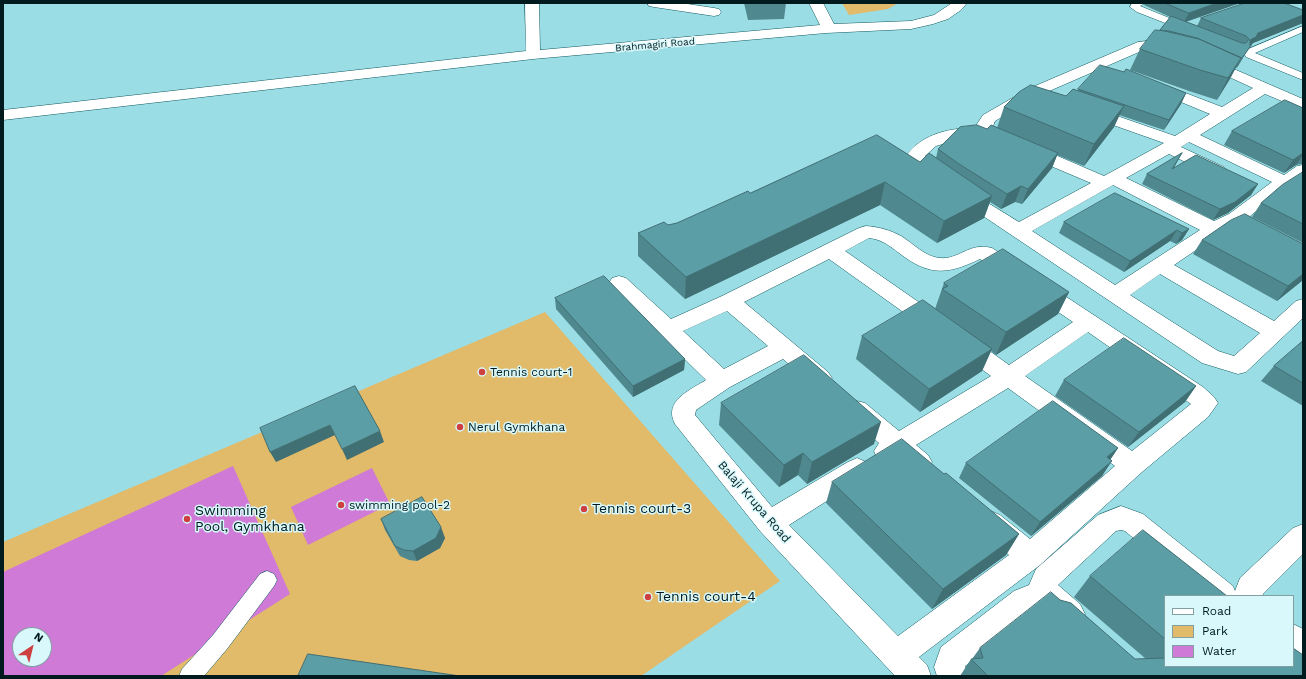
<!DOCTYPE html>
<style>
body{margin:0}
#map{position:relative;width:1306px;height:679px;overflow:hidden;background:#9bdde4;font-family:"Work Sans",sans-serif}
canvas{display:block}
.frame{position:absolute;inset:0;border:4px solid #001a1d;pointer-events:none}
.legend{position:absolute;left:1164px;top:595px;width:130px;height:72px;box-sizing:border-box;background:#d8f8fb;border:1px solid #829fa2;margin:0;padding:5px 7px;list-style:none;font-size:12px;color:#001a1d}
.legend li{display:flex;align-items:center;gap:8px;height:20px}
.legend b{width:20px;border:1px solid #829fa2}
.north{position:absolute;left:12px;top:627px;width:40px;height:40px;box-sizing:border-box;background:#d8f8fb;border:1px solid #829fa2;border-radius:50%;rotate:35deg;font-size:11px;font-weight:700;line-height:16px;text-align:center;color:#001a1d}
.north::after{content:'';display:block;margin:auto;width:14px;height:18px;background:#ce3f40;clip-path:polygon(50% 0,100% 100%,50% 72%,0 100%)}
</style>
<div id="map">
<canvas width="1306" height="679"></canvas>
<div class="frame"></div>
<ul class="legend">
<li><b style="height:5px;background:#fff"></b>Road</li>
<li><b style="height:11px;background:#e1ba6a"></b>Park</li>
<li><b style="height:11px;background:#cf7ad6"></b>Water</li>
</ul>
<div class="north">N</div>
</div>
<script>
const ctx = document.querySelector('canvas').getContext('2d');
ctx.lineJoin = 'round';
function paint(path, color) { ctx.fillStyle = color; ctx.fill(path, 'evenodd'); }
function strokePath(path, color, width, dash) { ctx.strokeStyle = color; ctx.lineWidth = width; ctx.lineCap = dash ? 'butt' : 'round'; ctx.setLineDash(dash || []); ctx.stroke(path); }
function label(font, color, halo, rows, align = 'center') {
  ctx.font = font + ' "Work Sans",sans-serif'; ctx.lineWidth = 3; ctx.setLineDash([]); ctx.textBaseline = 'middle'; ctx.strokeStyle = halo; ctx.fillStyle = color; for (const [text, x, y, turn = 0] of rows) {
    ctx.save(); ctx.translate(x, y); ctx.rotate((+turn || 0) * Math.PI / 180); ctx.textAlign = isNaN(turn) ? turn : align; if (halo) ctx.strokeText(text, 0, 0); ctx.fillText(text, 0, 0); ctx.restore();
  }
}
const green = new Path2D(`
 M 842,3 L 898,3 L 888,9 L 849,15 Z
 M 545,312 L 780,581 L 641,676 L 3,676 L 3,542 ZM 20,635 L 44,635 L 44,659 L 20,659 Z`);
const water = new Path2D(`
 M 233,466 L 290,594 L 161,676 L 3,676 L 3,572 ZM 20,635 L 44,635 L 44,659 L 20,659 Z
 M 372,468 L 390,504 L 308,545 L 291,507 Z`);
const service = new Path2D(`
 M 1132,3 L 1145,3 L 1140,6 L 1189,26 L 1191,28 L 1189,30 L 1183,30 L 1137,12 L 1130,7 Z
 M 1303,26 L 1303,32 L 1255,53 L 1303,73 L 1303,80 L 1246,57 L 1245,55 L 1246,50 Z
 M 267,571 L 274,574 L 277,580 L 274,586 L 227,649 L 204,676 L 179,676 L 182,669 L 213,635 L 260,574 Z`);
const minor = new Path2D(`
 M 525,3 L 539,3 L 540,50 L 820,25 L 809,3 L 823,3 L 834,24 L 911,21 L 934,15 L 952,3 L 967,3 L 961,10 L 948,19 L 933,24 L 911,29 L 826,33 L 533,59 L 3,120 L 3,110 L 526,51 Z
 M 647,3 L 681,3 L 714,8 L 719,9 L 721,12 L 719,15 L 714,16 L 654,7 L 649,6 Z
 M 1156,40 L 1177,44 L 1179,47 L 1177,50 C 1167,53 1156,48 1146,49 L 1040,95 L 995,121 C 992,126 994,131 991,136 L 969,140 L 959,139 L 936,146 L 925,156 C 933,171 1000,210 1019,222 L 1091,183 L 1020,153 L 1017,149 L 1020,145 L 1026,144 L 1032,145 L 1104,176 L 1164,143 L 1082,114 L 1080,111 L 1082,108 L 1088,106 L 1094,108 L 1175,136 L 1210,114 L 1152,90 L 1149,87 L 1152,84 L 1157,82 L 1162,84 L 1222,107 L 1253,88 L 1201,64 L 1199,61 L 1201,58 L 1206,57 L 1303,99 L 1303,110 L 1265,94 L 1200,135 L 1284,175 L 1297,166 L 1303,165 L 1303,178 L 1272,198 L 1249,217 L 1303,245 L 1303,259 L 1296,258 L 1236,226 L 1221,233 L 1174,265 L 1274,321 L 1296,301 L 1303,299 L 1303,318 L 1246,372 L 1238,374 L 1202,363 L 937,185 L 914,167 L 907,155 C 918,139 939,131 957,129 C 964,128 970,130 977,129 L 977,124 L 983,115 L 1028,89 L 1138,42 ZM 1189,142 L 1272,182 L 1229,214 L 1214,221 L 1126,178 L 1169,154 L 1212,175 L 1218,176 L 1224,175 L 1227,171 L 1224,167 L 1181,147 ZM 1113,185 L 1200,230 L 1115,285 L 1032,231 ZM 1160,274 L 1260,333 L 1234,356 L 1218,351 L 1130,295 Z
 M 866,226 C 879,227 890,230 901,236 C 914,244 924,256 939,258 C 960,260 968,242 992,248 L 1203,387 L 1214,397 L 1218,403 L 1208,417 L 1142,472 L 1040,565 L 919,657 L 927,665 L 931,676 L 895,676 L 760,531 L 675,424 C 663,401 690,390 706,380 L 612,288 L 609,283 L 612,278 L 619,276 L 626,278 L 671,319 L 722,296 L 859,228 ZM 869,238 C 881,239 890,246 899,253 C 929,276 947,275 980,259 L 1073,322 L 1009,365 L 970,337 L 962,335 L 954,337 L 951,343 L 954,349 L 991,376 L 899,431 L 865,403 L 857,401 L 849,403 L 845,410 L 849,417 L 879,443 L 874,451 L 877,458 L 886,461 L 896,457 C 907,467 912,475 928,469 L 932,462 L 928,455 L 916,445 L 1008,388 L 1115,466 L 1030,539 L 1000,515 L 991,511 L 982,515 L 978,523 L 982,531 L 1009,555 L 898,636 L 789,525 L 866,476 L 870,469 L 866,462 L 857,458 L 848,462 L 772,507 L 695,415 L 696,410 L 730,387 L 783,359 L 812,384 L 820,387 L 828,384 L 832,378 L 828,372 L 744,302 L 829,259 L 927,329 L 935,332 L 943,329 L 946,324 L 943,319 L 845,251 ZM 727,311 L 768,346 L 724,369 L 683,331 ZM 1088,332 L 1191,404 L 1132,451 L 1025,376 Z
 M 1121,506 L 1143,514 L 1233,586 L 1235,591 L 1240,578 L 1293,528 L 1303,524 L 1303,554 L 1263,594 L 1262,596 L 1202,596 L 1125,531 L 1121,530 L 1116,531 L 1058,585 L 1080,604 L 1085,614 L 1080,624 L 1070,628 L 1057,621 L 1045,618 L 1036,610 L 965,666 L 969,676 L 937,676 L 934,667 L 941,647 L 1014,591 L 1029,585 L 1036,569 L 1098,515 Z
 M 1293,624 L 1303,629 L 1303,662 L 1293,658 Z`);
const wall = new Path2D(`
 M 744,3 L 786,3 L 784,19 L 748,20 Z
 M 1145,3 L 1240,3 L 1186,22 L 1197,26 L 1201,18 L 1303,10 L 1303,23 L 1253,43 L 1251,46 L 1249,47 L 1237,68 L 1236,67 L 1217,100 L 1189,91 L 1130,70 L 1140,49 L 1159,31 L 1170,17 L 1144,5 Z
 M 1078,89 L 1186,93 L 1181,104 L 1164,130 L 1119,115 L 1114,127 L 1084,166 L 1057,155 L 1052,168 L 1022,204 L 1015,202 L 1001,209 L 990,202 L 984,218 L 937,243 L 880,205 L 685,299 L 638,256 L 638,233 L 677,223 L 750,193 L 920,162 L 936,158 L 938,149 L 987,129 L 997,128 L 1004,107 L 1066,96 L 1078,90 Z
 M 1303,108 L 1303,164 L 1296,165 L 1284,173 L 1224,145 L 1232,131 Z
 M 1182,153 L 1174,168 L 1258,184 L 1251,195 L 1228,213 L 1213,220 L 1142,184 L 1147,174 Z
 M 1303,172 L 1303,243 L 1252,217 L 1261,203 Z
 M 1064,222 L 1189,229 L 1182,240 L 1176,244 L 1170,241 L 1124,272 L 1059,233 Z
 M 1202,240 L 1303,244 L 1303,280 L 1277,301 L 1193,254 Z
 M 944,283 L 1069,292 L 1058,314 L 996,355 L 991,351 L 982,371 L 920,412 L 856,359 L 862,336 L 935,309 Z
 M 555,298 L 685,359 L 684,370 L 633,397 L 556,309 Z
 M 1303,341 L 1303,406 L 1261,381 L 1274,366 Z
 M 1064,380 L 1196,386 L 1185,402 L 1128,447 L 1055,396 Z
 M 721,403 L 874,444 L 807,484 L 798,475 L 779,487 L 719,425 Z
 M 1118,448 L 1110,460 L 1102,476 L 1031,536 L 959,478 L 966,463 Z
 M 944,474 L 1019,534 L 1006,555 L 932,609 L 826,503 L 832,482 Z
 M 381,519 L 445,538 L 440,548 L 417,561 L 409,560 L 400,556 L 385,530 Z
 M 1090,576 L 1165,596 L 1165,666 L 1303,676 L 960,676 L 971,659 L 972,659 L 980,648 L 1060,600 L 1135,659 L 1146,659 L 1074,597 Z`);
const shadedWall = new Path2D(`
 M 1217,3 L 1240,3 L 1184,22 L 1189,13 Z
 M 1303,15 L 1303,23 L 1253,43 L 1251,46 L 1249,47 L 1237,68 L 1242,58 L 1250,40 L 1258,33 Z
 M 1241,58 L 1230,79 L 1217,100 L 1228,78 Z
 M 1186,93 L 1181,104 L 1164,130 L 1169,120 Z
 M 1124,106 L 1114,127 L 1084,166 L 1094,144 Z
 M 1058,153 L 1052,168 L 1022,204 L 1028,189 Z
 M 1303,153 L 1303,155 L 1296,165 L 1284,173 L 1293,160 Z
 M 885,182 L 880,205 L 685,299 L 686,277 Z
 M 1258,184 L 1251,195 L 1228,213 L 1213,220 L 1220,209 Z
 M 1021,186 L 1015,202 L 1001,209 L 1007,194 Z
 M 992,196 L 984,218 L 937,243 L 944,221 Z
 M 1189,229 L 1182,240 L 1176,244 L 1182,233 Z
 M 1177,230 L 1170,241 L 1124,272 L 1130,261 Z
 M 1303,274 L 1303,280 L 1277,301 L 1288,286 Z
 M 1069,292 L 1058,314 L 996,355 L 1006,332 Z
 M 992,349 L 982,371 L 920,412 L 929,389 Z
 M 685,359 L 684,370 L 633,397 L 633,386 Z
 M 1196,386 L 1185,402 L 1128,447 L 1139,432 Z
 M 881,422 L 874,444 L 807,484 L 812,462 Z
 M 330,425 L 335,435 L 276,462 L 270,452 Z
 M 380,431 L 384,442 L 347,460 L 342,449 Z
 M 1118,448 L 1108,463 L 1107,457 Z
 M 803,453 L 798,475 L 779,487 L 784,465 Z
 M 1112,461 L 1102,476 L 1031,536 L 1040,522 Z
 M 441,527 L 445,538 L 440,548 L 417,561 L 413,551 Z
 M 1019,534 L 1006,555 L 932,609 L 943,589 Z`);
const building = new Path2D(`
 M 1165,3 L 1217,3 L 1189,13 Z
 M 1245,3 L 1284,3 L 1303,10 L 1303,15 L 1258,33 L 1256,37 L 1250,40 L 1250,47 L 1242,58 L 1199,39 L 1160,30 L 1171,16 L 1242,43 L 1246,43 L 1249,39 L 1246,36 L 1201,18 Z
 M 1155,30 L 1169,31 L 1197,38 L 1241,58 L 1228,78 L 1200,70 L 1140,49 Z
 M 1100,65 L 1124,72 L 1126,69 L 1186,93 L 1169,120 L 1078,89 Z
 M 1031,85 L 1066,96 L 1073,89 L 1124,106 L 1094,144 L 1004,107 L 1019,92 Z
 M 1285,100 L 1303,108 L 1303,153 L 1293,160 L 1232,131 Z
 M 977,125 L 987,129 L 991,125 L 1058,153 L 1028,189 L 1021,186 L 1007,194 L 959,164 L 938,149 L 960,127 Z
 M 877,135 L 920,162 L 929,153 L 992,196 L 944,221 L 885,182 L 686,277 L 638,233 L 664,222 L 668,225 L 677,223 L 748,191 L 750,193 Z
 M 1182,153 L 1172,169 L 1196,155 L 1258,184 L 1235,202 L 1220,209 L 1147,174 Z
 M 1303,172 L 1303,224 L 1261,203 L 1282,185 Z
 M 1115,193 L 1189,229 L 1182,233 L 1177,230 L 1130,261 L 1064,222 Z
 M 1245,214 L 1303,244 L 1303,274 L 1288,286 L 1202,240 L 1231,220 Z
 M 1003,249 L 1069,292 L 1006,332 L 942,289 L 948,286 L 944,283 Z
 M 604,276 L 685,359 L 633,386 L 555,298 Z
 M 923,300 L 992,349 L 929,389 L 862,336 Z
 M 1124,338 L 1196,386 L 1139,432 L 1064,380 Z
 M 1303,341 L 1303,383 L 1274,366 Z
 M 804,355 L 881,422 L 812,462 L 803,453 L 784,465 L 721,403 Z
 M 355,386 L 380,431 L 342,449 L 330,425 L 270,452 L 260,428 Z
 M 1053,401 L 1118,448 L 1107,457 L 1112,461 L 1040,522 L 966,463 Z
 M 902,439 L 944,474 L 946,473 L 1019,534 L 943,589 L 832,482 Z
 M 422,497 L 441,527 L 436,538 L 413,551 L 404,550 L 395,546 L 381,519 Z
 M 1143,530 L 1227,596 L 1165,596 L 1165,639 L 1090,576 Z
 M 1051,592 L 1060,600 L 1071,603 L 1135,659 L 1165,658 L 1165,666 L 1293,666 L 1293,648 L 1303,655 L 1303,676 L 988,676 L 971,659 L 983,658 L 980,648 Z
 M 308,654 L 460,676 L 298,676 Z`);
const markers = [
 [482,372,4,"#ce3f40"],
 [460,427,4,"#ce3f40"],
 [341,505,4,"#ce3f40"],
 [584,509,4,"#ce3f40"],
 [187,519,4,"#ce3f40"],
 [648,597,4,"#ce3f40"]
];
const farStreetnames = [
 ["Brahmagiri Road",655,45,-5]
];
const poiNames = [
 ["Tennis court-1",490,372],
 ["Nerul Gymkhana",468,427],
 ["swimming pool-2",349,505]
];
const streetNames = [
 ["Balaji Krupa Road",754,502,49]
];
const nearPoinames = [
 ["Tennis court-3",592,509],
 ["Swimming",195,511],
 ["Pool, Gymkhana",195,527],
 ["Tennis court-4",656,597]
];
paint(green, '#e1ba6a');
paint(water, '#cf7ad6');
strokePath(service, '#125b61', 1);
strokePath(minor, '#125b61', 1);
paint(service, '#fff');
paint(minor, '#fff');
paint(wall, '#4f888e');
paint(shadedWall, '#406f74');
paint(building, '#5c9ea5');
strokePath(building, '#406f74', 1);
for (const [x, y, r, color] of markers) { const dot = new Path2D(); dot.arc(x, y, r, 0, 2 * Math.PI); ctx.fillStyle = color; ctx.fill(dot); strokePath(dot, '#d8f8fb', 1.5); }
label('10px', '#001a1d', '#d8f8fb', farStreetnames);
label('12px', '#001a1d', '#d8f8fb', poiNames, 'left');
label('12px', '#001a1d', '#d8f8fb', streetNames);
label('14px', '#001a1d', '#d8f8fb', nearPoinames, 'left');
</script>
